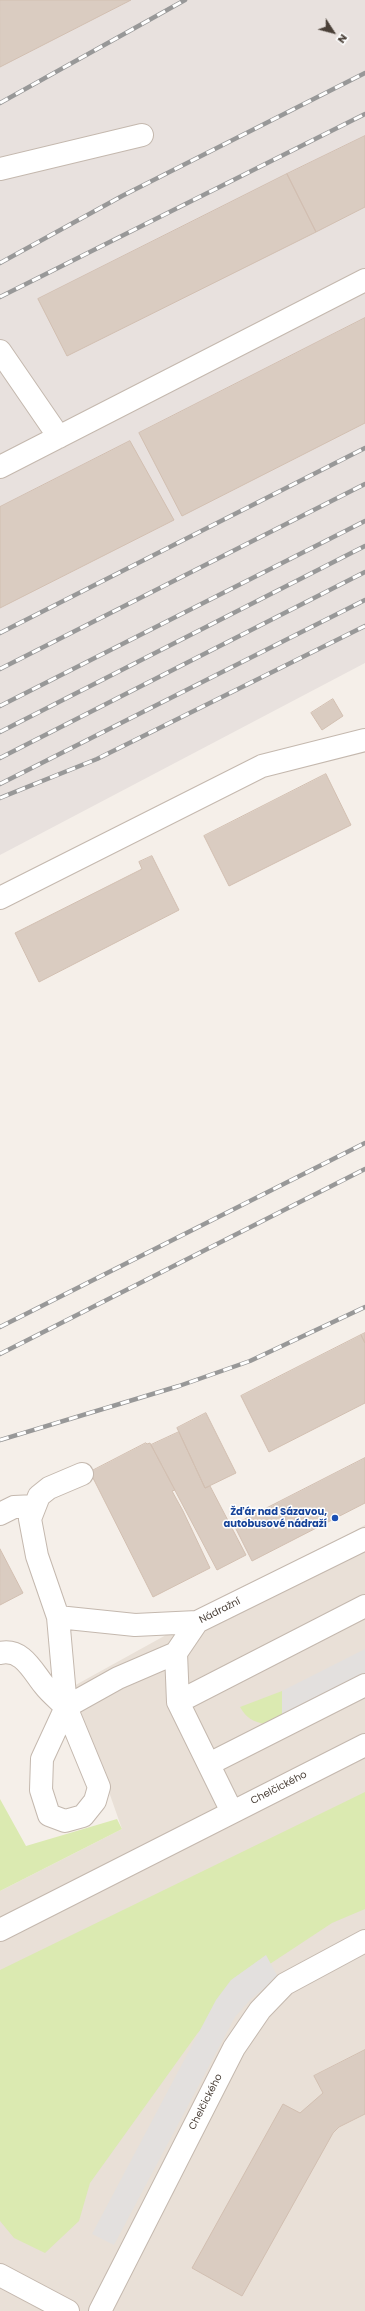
<!DOCTYPE html>
<meta charset="utf-8">
<style>
body{margin:0}
#map{position:relative;width:365px;height:2311px;overflow:hidden;background:#f5efe9;font-family:Poppins,sans-serif}
canvas{display:block}
.north{position:absolute;left:313px;top:12px;width:40px;height:40px;-webkit-text-stroke:3px #fff;paint-order:stroke;rotate:126deg;font-size:11px;font-weight:700;line-height:16px;text-align:center;color:#493f37}
.north::after{content:'';display:block;margin:auto;width:14px;height:18px;background:#493f37;clip-path:polygon(50% 0,100% 100%,50% 72%,0 100%)}
</style>
<div id="map">
<canvas width="365" height="2311"></canvas>
<div class="north">N</div>
</div>
<script>
const ctx = document.querySelector('canvas').getContext('2d');
ctx.lineJoin = 'round';
function paint(path, color) { ctx.fillStyle = color; ctx.fill(path, 'evenodd'); }
function strokePath(path, color, width, dash) { ctx.strokeStyle = color; ctx.lineWidth = width; ctx.lineCap = dash ? 'butt' : 'round'; ctx.setLineDash(dash || []); ctx.stroke(path); }
function label(font, color, halo, rows, align = 'center') {
  ctx.font = font + ' Poppins,sans-serif'; ctx.lineWidth = 3; ctx.setLineDash([]); ctx.textBaseline = 'middle'; ctx.strokeStyle = halo; ctx.fillStyle = color; for (const [text, x, y, turn = 0] of rows) {
    ctx.save(); ctx.translate(x, y); ctx.rotate((+turn || 0) * Math.PI / 180); ctx.textAlign = isNaN(turn) ? turn : align; if (halo) ctx.strokeText(text, 0, 0); ctx.fillText(text, 0, 0); ctx.restore();
  }
}
const residential = new Path2D(`
 M 365,1525 L 365,2311 L 0,2311 L 0,1891 L 122,1829 L 72,1687 Z`);
const industrial = new Path2D(`
 M 0,0 L 365,0 L 365,663 L 0,855 Z`);
const green = new Path2D(`
 M 282,1691 L 282,1716 L 265,1724 C 254,1722 246,1718 240,1707 Z
 M 365,1792 L 365,1909 L 332,1923 L 238,1985 L 197,2034 L 90,2183 L 79,2221 L 45,2253 L 14,2238 L 0,2221 L 0,1970 Z
 M 0,1799 L 26,1846 L 117,1819 L 122,1829 L 0,1891 Z`);
const parking = new Path2D(`
 M 365,1649 L 365,1676 L 282,1716 L 282,1691 Z
 M 266,1955 L 278,1977 L 251,1999 L 235,2017 L 114,2245 L 92,2234 L 216,2000 L 231,1980 Z`);
const building = new Path2D(`
 M 0,0 L 131,0 L 0,67 Z
 M 365,136 L 365,207 L 316,232 L 287,174 Z
 M 287,174 L 316,232 L 67,356 L 38,299 Z
 M 365,318 L 365,423 L 182,516 L 139,433 Z
 M 130,441 L 174,520 L 0,608 L 0,507 Z
 M 333,699 L 343,716 L 322,730 L 311,713 Z
 M 326,774 L 351,825 L 229,886 L 204,836 Z
 M 152,856 L 179,910 L 39,982 L 15,933 L 142,869 L 139,862 Z
 M 365,1333 L 365,1343 L 361,1335 Z
 M 361,1335 L 365,1343 L 365,1403 L 269,1452 L 241,1396 Z
 M 206,1413 L 236,1473 L 205,1488 L 177,1428 Z
 M 179,1432 L 205,1488 L 210,1486 L 246,1555 L 217,1570 L 151,1445 Z
 M 146,1443 L 147,1444 L 150,1443 L 175,1490 L 172,1491 L 183,1511 L 210,1568 L 153,1597 L 90,1472 Z
 M 365,1458 L 365,1503 L 252,1561 L 234,1525 Z
 M 0,1549 L 23,1593 L 0,1605 Z
 M 365,2050 L 365,2114 L 339,2127 L 333,2133 L 242,2296 L 192,2268 L 283,2104 L 300,2113 L 323,2093 L 314,2076 Z`);
const minor = new Path2D(`
 M 0,169 L 142,135
 M 0,351 L 59,437
 M 0,467 L 365,280
 M 0,898 L 262,766 L 365,740
 M 82,1474 L 49,1488 L 39,1496 L 30,1519 L 37,1556 L 58,1617 L 66,1707 L 99,1787 L 95,1801 L 83,1816 L 65,1821 L 49,1815 L 41,1790 L 42,1759 L 66,1707 L 118,1678 L 176,1653
 M 0,1514 L 14,1507 L 35,1506
 M 58,1617 L 135,1625 L 197,1622
 M 0,1653 C 22,1648 32,1670 44,1685 C 50,1693 59,1700 66,1707
 M 178,1702 L 365,1606
 M 209,1764 L 365,1685
 M 232,1812 L 178,1702 L 176,1653 L 197,1622 L 365,1539
 M 0,1930 L 365,1745
 M 0,2275 L 68,2311
 M 100,2311 L 234,2048 L 260,2010 L 285,1984 L 365,1941`);
const rail = new Path2D(`
 M 0,103 L 185,0
 M 0,263 L 122,196 L 365,73
 M 0,297 L 365,114
 M 0,633 L 365,448
 M 0,669 L 365,484
 M 0,706 L 365,521
 M 0,732 L 365,546
 M 0,758 L 365,572
 M 0,784 L 365,600
 M 0,798 L 97,759 L 365,626
 M 0,1327 L 365,1143
 M 0,1354 L 365,1169
 M 0,1440 L 179,1386 L 250,1361 L 365,1307`);
const markers = [
 [335,1518,4,"#1a4fb4"]
];
const transitNames = [
 ["Žďár nad Sázavou,",327,1512],
 ["autobusové nádraží",327,1524]
];
const streetNames = [
 ["Nádražní",220,1611,-27],
 ["Chelčického",279,1788,-27],
 ["Chelčického",206,2102,-63]
];
paint(residential, '#e9e0d7');
paint(industrial, '#e8e1de');
paint(green, '#dbeab1');
paint(parking, '#e3e0de');
paint(building, '#daccc1');
strokePath(building, '#d2bfb1', 1);
strokePath(minor, '#c4b8ae', 24);
strokePath(minor, '#fff', 22);
strokePath(rail, '#989898', 4.5);
strokePath(rail, '#fff', 3, [9]);
for (const [x, y, r, color] of markers) { const dot = new Path2D(); dot.arc(x, y, r, 0, 2 * Math.PI); ctx.fillStyle = color; ctx.fill(dot); strokePath(dot, '#fff', 1.5); }
label('bold 10px', '#164399', '#fff', transitNames, 'right');
label('10px', '#493f37', '#fff', streetNames);
</script>
